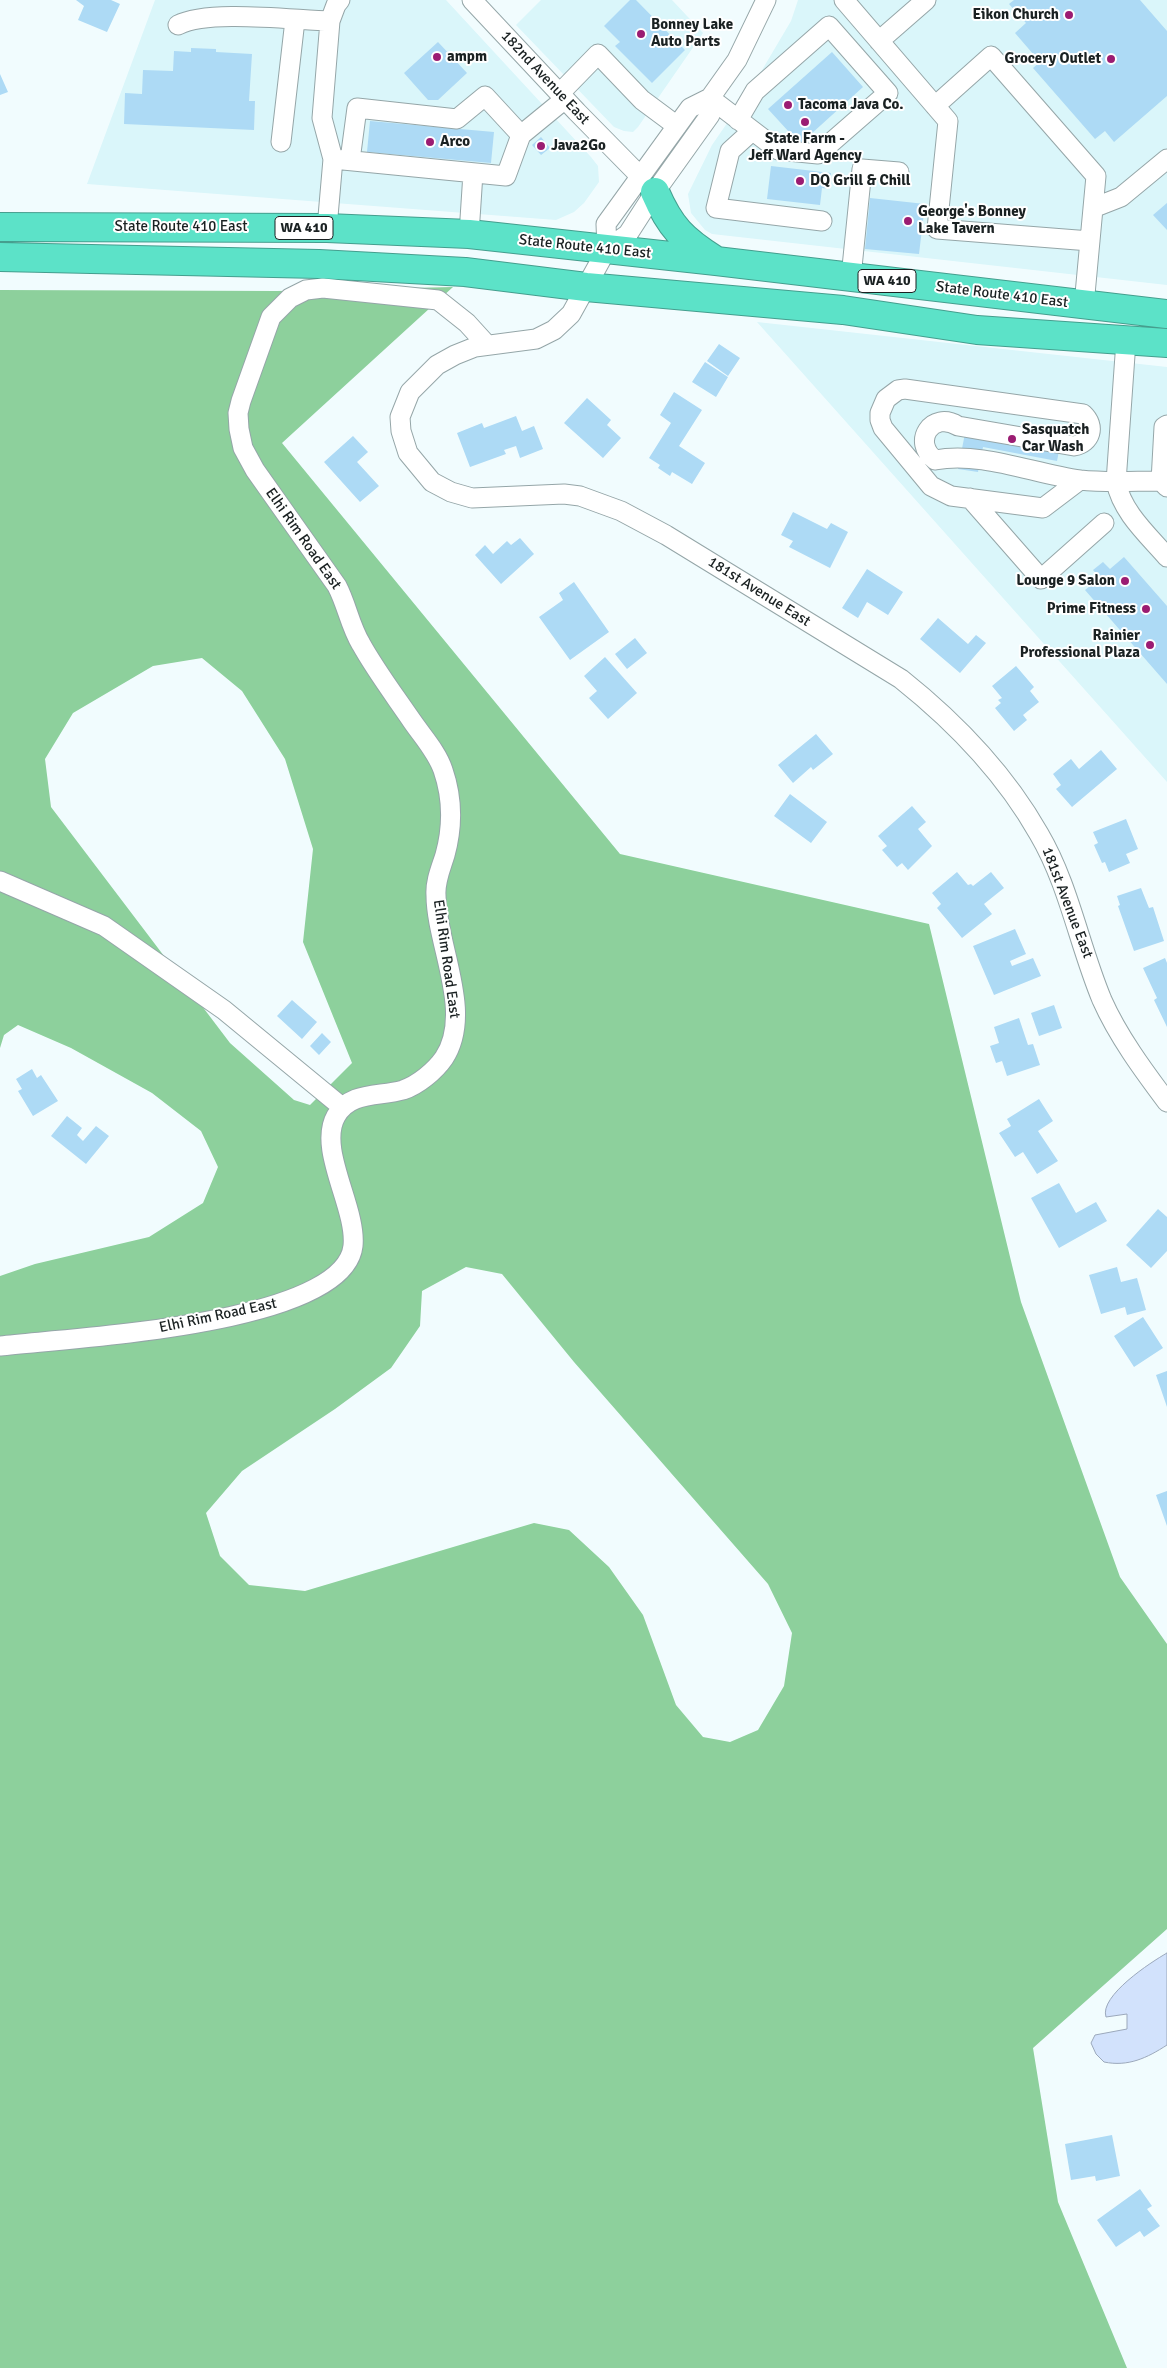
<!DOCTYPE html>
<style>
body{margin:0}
canvas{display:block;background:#f1fcfe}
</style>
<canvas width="1167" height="2368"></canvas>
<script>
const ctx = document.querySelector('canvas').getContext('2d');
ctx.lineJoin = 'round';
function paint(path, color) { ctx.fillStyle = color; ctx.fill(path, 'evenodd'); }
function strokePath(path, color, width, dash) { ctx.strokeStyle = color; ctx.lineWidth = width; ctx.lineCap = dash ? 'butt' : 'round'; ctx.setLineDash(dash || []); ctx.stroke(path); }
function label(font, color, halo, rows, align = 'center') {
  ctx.font = font + ' Signika,sans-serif'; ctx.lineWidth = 4; ctx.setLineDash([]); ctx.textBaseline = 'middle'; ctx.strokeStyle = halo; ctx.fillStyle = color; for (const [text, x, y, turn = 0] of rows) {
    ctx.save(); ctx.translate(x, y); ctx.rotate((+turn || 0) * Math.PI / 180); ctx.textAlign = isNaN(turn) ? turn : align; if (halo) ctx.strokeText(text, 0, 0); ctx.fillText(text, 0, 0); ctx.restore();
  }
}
const built = new Path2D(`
 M 155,0 L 446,0 L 591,157 L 598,166 L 599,182 L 584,203 L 574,212 L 556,220 L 87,184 Z
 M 541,0 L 672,0 L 703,33 L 638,127 L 633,132 L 624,131 L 614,127 L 516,25 Z
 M 798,0 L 1167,0 L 1167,285 L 712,234 L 705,230 L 691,213 L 688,194 L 712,145 L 752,87 L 791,21 Z
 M 757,322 L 1167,367 L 1167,782 Z`);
const forest = new Path2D(`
 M 453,287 L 282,443 L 620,854 L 929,924 L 1021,1302 L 1120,1577 L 1167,1644 L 1167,1929 L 1033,2048 L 1058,2202 L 1127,2368 L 0,2368 L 0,1276 L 35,1264 L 149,1237 L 203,1203 L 218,1167 L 201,1131 L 152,1093 L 71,1048 L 18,1025 L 4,1035 L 0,1048 L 0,290 L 277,291 ZM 202,658 L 242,691 L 285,759 L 313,849 L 303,942 L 352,1063 L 310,1105 L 294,1100 L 230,1043 L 51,807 L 45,759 L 73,713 L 153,666 ZM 466,1267 L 502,1274 L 574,1362 L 768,1584 L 792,1633 L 784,1686 L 758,1730 L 730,1742 L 703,1737 L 676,1705 L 643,1615 L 609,1567 L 569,1530 L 534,1523 L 305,1591 L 249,1585 L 220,1556 L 206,1513 L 242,1471 L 335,1409 L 391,1368 L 420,1326 L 422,1291 Z`);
const water = new Path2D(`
 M 1167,1953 L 1167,2045 C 1147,2058 1128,2067 1104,2062 L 1096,2054 L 1091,2043 L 1095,2035 L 1127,2029 L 1127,2014 L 1106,2017 C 1099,1996 1151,1962 1167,1953 Z`);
const building = new Path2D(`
 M 76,0 L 111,0 L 120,4 L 107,32 L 78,20 L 84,6 Z
 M 630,0 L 636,0 L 685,50 L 652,83 L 615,46 L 620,42 L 604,26 Z
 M 1014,0 L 1140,0 L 1167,31 L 1167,96 L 1114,142 L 1105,131 L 1095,139 L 1033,68 L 1040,62 L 1015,33 L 1026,23 L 1009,4 Z
 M 438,42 L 467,73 L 438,100 L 428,100 L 404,73 Z
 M 191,48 L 216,49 L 216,52 L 252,54 L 249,101 L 255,101 L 254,130 L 124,124 L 125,93 L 142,94 L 143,70 L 173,71 L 174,51 L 191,52 Z
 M 832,52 L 863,87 L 800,144 L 768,109 Z
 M 0,74 L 8,92 L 0,95 Z
 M 370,121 L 494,132 L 491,163 L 367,152 Z
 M 541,137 L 550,148 L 541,155 L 532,145 Z
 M 771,166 L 831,173 L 829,189 L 822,188 L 820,205 L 767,199 Z
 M 870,198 L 925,204 L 919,254 L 865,249 Z
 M 1167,203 L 1167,230 L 1153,215 Z
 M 719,344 L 740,358 L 728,376 L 707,361 Z
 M 705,362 L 728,377 L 716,397 L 692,382 Z
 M 674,392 L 702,410 L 679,446 L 705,463 L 692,484 L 672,472 L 670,476 L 658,468 L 660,465 L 649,458 L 671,423 L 660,415 Z
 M 587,398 L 611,420 L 607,425 L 621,438 L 603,458 L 564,423 Z
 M 516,416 L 522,431 L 534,426 L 543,449 L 520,458 L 516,446 L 504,450 L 506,454 L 470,467 L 457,433 L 482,423 L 484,428 Z
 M 968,418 L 1062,436 L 1057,461 L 983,447 L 978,472 L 958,469 Z
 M 353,436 L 368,452 L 357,462 L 379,486 L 360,502 L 324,462 Z
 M 793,512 L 827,529 L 831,523 L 848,532 L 830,568 L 789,547 L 793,541 L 781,535 Z
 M 520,538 L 534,554 L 501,584 L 475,555 L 485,545 L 493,554 L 507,541 L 511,545 Z
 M 1124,557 L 1167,606 L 1167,684 L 1085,590 L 1100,578 L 1093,570 L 1103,562 L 1110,569 Z
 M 867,569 L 903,592 L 888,615 L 867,602 L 858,618 L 842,608 Z
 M 574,582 L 609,632 L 570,660 L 539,617 L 563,600 L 559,593 Z
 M 938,618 L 968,644 L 976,635 L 986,643 L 960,673 L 920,639 Z
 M 635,638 L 647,653 L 627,669 L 615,654 Z
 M 605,657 L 637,693 L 608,719 L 589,698 L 597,691 L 584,676 Z
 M 1016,666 L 1034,687 L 1030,691 L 1039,702 L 1023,715 L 1027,720 L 1014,731 L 995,708 L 1001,703 L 998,700 L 1002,698 L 992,686 Z
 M 816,734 L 833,754 L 813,770 L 811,767 L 793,783 L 778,765 Z
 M 1101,750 L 1117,769 L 1072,807 L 1056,789 L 1061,785 L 1053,774 L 1071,759 L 1079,769 Z
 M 790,794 L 827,822 L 811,843 L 774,816 Z
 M 912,806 L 926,822 L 918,829 L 932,846 L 908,870 L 902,863 L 897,867 L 882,850 L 887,846 L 878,836 Z
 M 1126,819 L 1138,849 L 1126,854 L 1130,863 L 1109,872 L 1105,862 L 1102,863 L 1094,845 L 1098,843 L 1093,832 Z
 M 957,872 L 968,885 L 971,884 L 973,886 L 991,872 L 1004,888 L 984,904 L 992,914 L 962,938 L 937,908 L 941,904 L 932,893 Z
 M 1141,888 L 1149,908 L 1153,907 L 1164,941 L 1134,951 L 1118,906 L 1120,905 L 1117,896 Z
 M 1015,929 L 1026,954 L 1010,961 L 1012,966 L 1033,958 L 1041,976 L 994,995 L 973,946 Z
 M 1165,958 L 1167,963 L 1167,1027 L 1154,1000 L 1157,998 L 1143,968 Z
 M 292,1000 L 317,1022 L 302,1039 L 277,1016 Z
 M 1054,1005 L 1062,1028 L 1039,1036 L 1031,1013 Z
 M 1019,1018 L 1028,1045 L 1033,1044 L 1040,1065 L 1007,1076 L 1002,1061 L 996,1063 L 990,1046 L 999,1043 L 994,1027 Z
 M 322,1033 L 331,1042 L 319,1055 L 310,1046 Z
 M 32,1069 L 37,1078 L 41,1075 L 58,1101 L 33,1116 L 18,1091 L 22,1089 L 16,1079 Z
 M 1039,1099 L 1053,1121 L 1038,1131 L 1058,1161 L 1037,1174 L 1023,1152 L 1015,1157 L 999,1133 L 1011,1126 L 1007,1119 Z
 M 67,1116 L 82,1128 L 77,1135 L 83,1141 L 96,1126 L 109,1136 L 86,1164 L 51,1136 Z
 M 1059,1183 L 1076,1213 L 1096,1202 L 1107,1221 L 1059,1248 L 1031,1198 Z
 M 1158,1209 L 1167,1217 L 1167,1251 L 1151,1268 L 1126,1245 Z
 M 1117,1267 L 1121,1282 L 1137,1278 L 1146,1310 L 1127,1315 L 1125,1307 L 1101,1314 L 1089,1275 Z
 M 1143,1317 L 1163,1348 L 1134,1367 L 1114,1336 Z
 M 1167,1371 L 1167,1407 L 1156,1375 Z
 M 1167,1491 L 1167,1526 L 1156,1495 Z
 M 1112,2135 L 1120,2176 L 1096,2181 L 1095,2176 L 1071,2180 L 1065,2144 Z
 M 1140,2189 L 1152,2206 L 1147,2209 L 1160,2226 L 1144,2237 L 1140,2231 L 1116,2247 L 1097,2220 Z`);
const minor = new Path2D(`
 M 472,0 L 577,112 L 640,176
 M 844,0 L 948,121 L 937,229 L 1090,241
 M 178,25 C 208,9 293,20 330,21 L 336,5 L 340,0
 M 879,41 L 926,0
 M 560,93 L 598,54 L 642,100 L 677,126
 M 710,98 L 710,115 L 655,192 L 628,234 L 607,249 L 571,314 L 554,330 L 536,339 L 475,347 L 455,355 L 437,365 L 410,392 L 400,417 L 401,431 L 408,453 L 432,482 L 451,492 L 472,498 L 564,494 L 580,496 L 621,511 L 666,535 L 901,679 C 955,722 1005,774 1039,834 C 1069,885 1079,945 1102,1000 C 1118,1036 1143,1070 1167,1102
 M 710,98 L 778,150 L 818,154 L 888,93 L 829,26 L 755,91 L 738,120
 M 935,106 L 991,56 L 1096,176 L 1084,305
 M 752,131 L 730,151 L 716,208 L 822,221
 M 281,142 L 295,20
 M 333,159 L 506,176 L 521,135
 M 350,160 L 357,108 L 457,119 L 485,96 L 521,135 L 565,99
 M 1093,208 L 1121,197 L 1167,159
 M 327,228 L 333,159 L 322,118 L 330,21
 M 469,234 L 473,173
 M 607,249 L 606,224 L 690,108 L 710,98 L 737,60 L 766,0
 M 851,277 L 862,169 L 899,172
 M 1126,341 L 1116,482 C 1122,512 1147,534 1167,557
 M 1167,425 L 1164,427 L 1161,481 L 1167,487
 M 1080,480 L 1043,508 L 951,496 L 931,486 L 883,428 L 880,420 L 880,413 L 886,399 L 898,390 L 905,389 L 1083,414 C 1096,426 1091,443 1074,446 L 958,426 C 932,410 911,442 935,460 C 981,451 1034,474 1080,480 C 1107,483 1134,481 1161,481
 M 970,498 L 1041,579 L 1104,523
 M 0,881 L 104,926 L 224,1010 L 342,1107
 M 0,1346 C 65,1338 344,1326 353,1246 C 357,1208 317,1149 336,1116 C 350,1091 379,1097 403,1090 C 418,1085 435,1071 444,1058 C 474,1012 436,945 436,895 C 435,881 441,868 445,855 C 453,826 453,799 443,770 C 437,752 423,737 412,721 C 395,696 376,671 361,644 C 350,626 347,605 337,586 L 255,470 L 243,448 L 239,429 L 238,413 L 241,401 L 271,317 L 290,298 L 306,290 L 323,288 L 438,300 L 467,323 L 487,345`);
const highway = new Path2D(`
 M 655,192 C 670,227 683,240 715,260
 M 0,227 L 327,228 L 469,234 L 716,261 L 1167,314
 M 0,257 L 319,264 L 465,272 L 586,287 L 843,310 L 977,330 L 1167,343`);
const markers = [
 [1069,15,5,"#9b1c72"],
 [641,34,5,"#9b1c72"],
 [437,57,5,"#9b1c72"],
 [1111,59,5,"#9b1c72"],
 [788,105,5,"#9b1c72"],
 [805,122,5,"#9b1c72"],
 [430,142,5,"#9b1c72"],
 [541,146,5,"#9b1c72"],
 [800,181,5,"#9b1c72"],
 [908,221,5,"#9b1c72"],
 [1012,439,5,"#9b1c72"],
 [1125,581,5,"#9b1c72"],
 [1146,609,5,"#9b1c72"],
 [1150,645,5,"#9b1c72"]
];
const shields = [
 [304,228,58],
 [887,281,58]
];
const shieldNames = [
 ["WA 410",304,228],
 ["WA 410",887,281]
];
const poiNames = [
 ["Eikon Church",1059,15,"right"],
 ["Bonney Lake",651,25],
 ["Auto Parts",651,42],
 ["ampm",447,57],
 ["Grocery Outlet",1101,59,"right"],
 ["Tacoma Java Co.",798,105],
 ["State Farm -",805,139,"center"],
 ["Jeff Ward Agency",805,156,"center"],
 ["Arco",440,142],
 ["Java2Go",551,146],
 ["DQ Grill & Chill",810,181],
 ["George's Bonney",918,212],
 ["Lake Tavern",918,229],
 ["Sasquatch",1022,430],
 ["Car Wash",1022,447],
 ["Lounge 9 Salon",1115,581,"right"],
 ["Prime Fitness",1136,609,"right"],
 ["Rainier",1140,636,"right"],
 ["Professional Plaza",1140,653,"right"]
];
const streetNames = [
 ["182nd Avenue East",545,78,47],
 ["State Route 410 East",181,227],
 ["State Route 410 East",585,247,6],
 ["State Route 410 East",1002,295,7],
 ["Elhi Rim Road East",303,539,55],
 ["181st Avenue East",759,592,32],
 ["181st Avenue East",1067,903,69],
 ["Elhi Rim Road East",446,959,82],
 ["Elhi Rim Road East",218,1316,-12]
];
paint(built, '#daf6fa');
paint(forest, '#8dd09c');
paint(water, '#d2e2fc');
strokePath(water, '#9ba8bb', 1);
paint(building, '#addaf5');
strokePath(minor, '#95a6a8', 21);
strokePath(highway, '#459e8e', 30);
strokePath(minor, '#fff', 19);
strokePath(highway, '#5ce2c8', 28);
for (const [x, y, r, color] of markers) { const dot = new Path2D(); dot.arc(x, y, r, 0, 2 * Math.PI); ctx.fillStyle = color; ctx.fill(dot); strokePath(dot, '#fff', 2); }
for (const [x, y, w] of shields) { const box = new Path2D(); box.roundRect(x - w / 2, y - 11.5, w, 23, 4); ctx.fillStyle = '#fff'; ctx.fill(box); strokePath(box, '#1a2122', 1); }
label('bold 14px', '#1a2122', null, shieldNames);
label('bold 15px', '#1a2122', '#fff', poiNames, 'left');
label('15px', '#1a2122', '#fff', streetNames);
</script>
